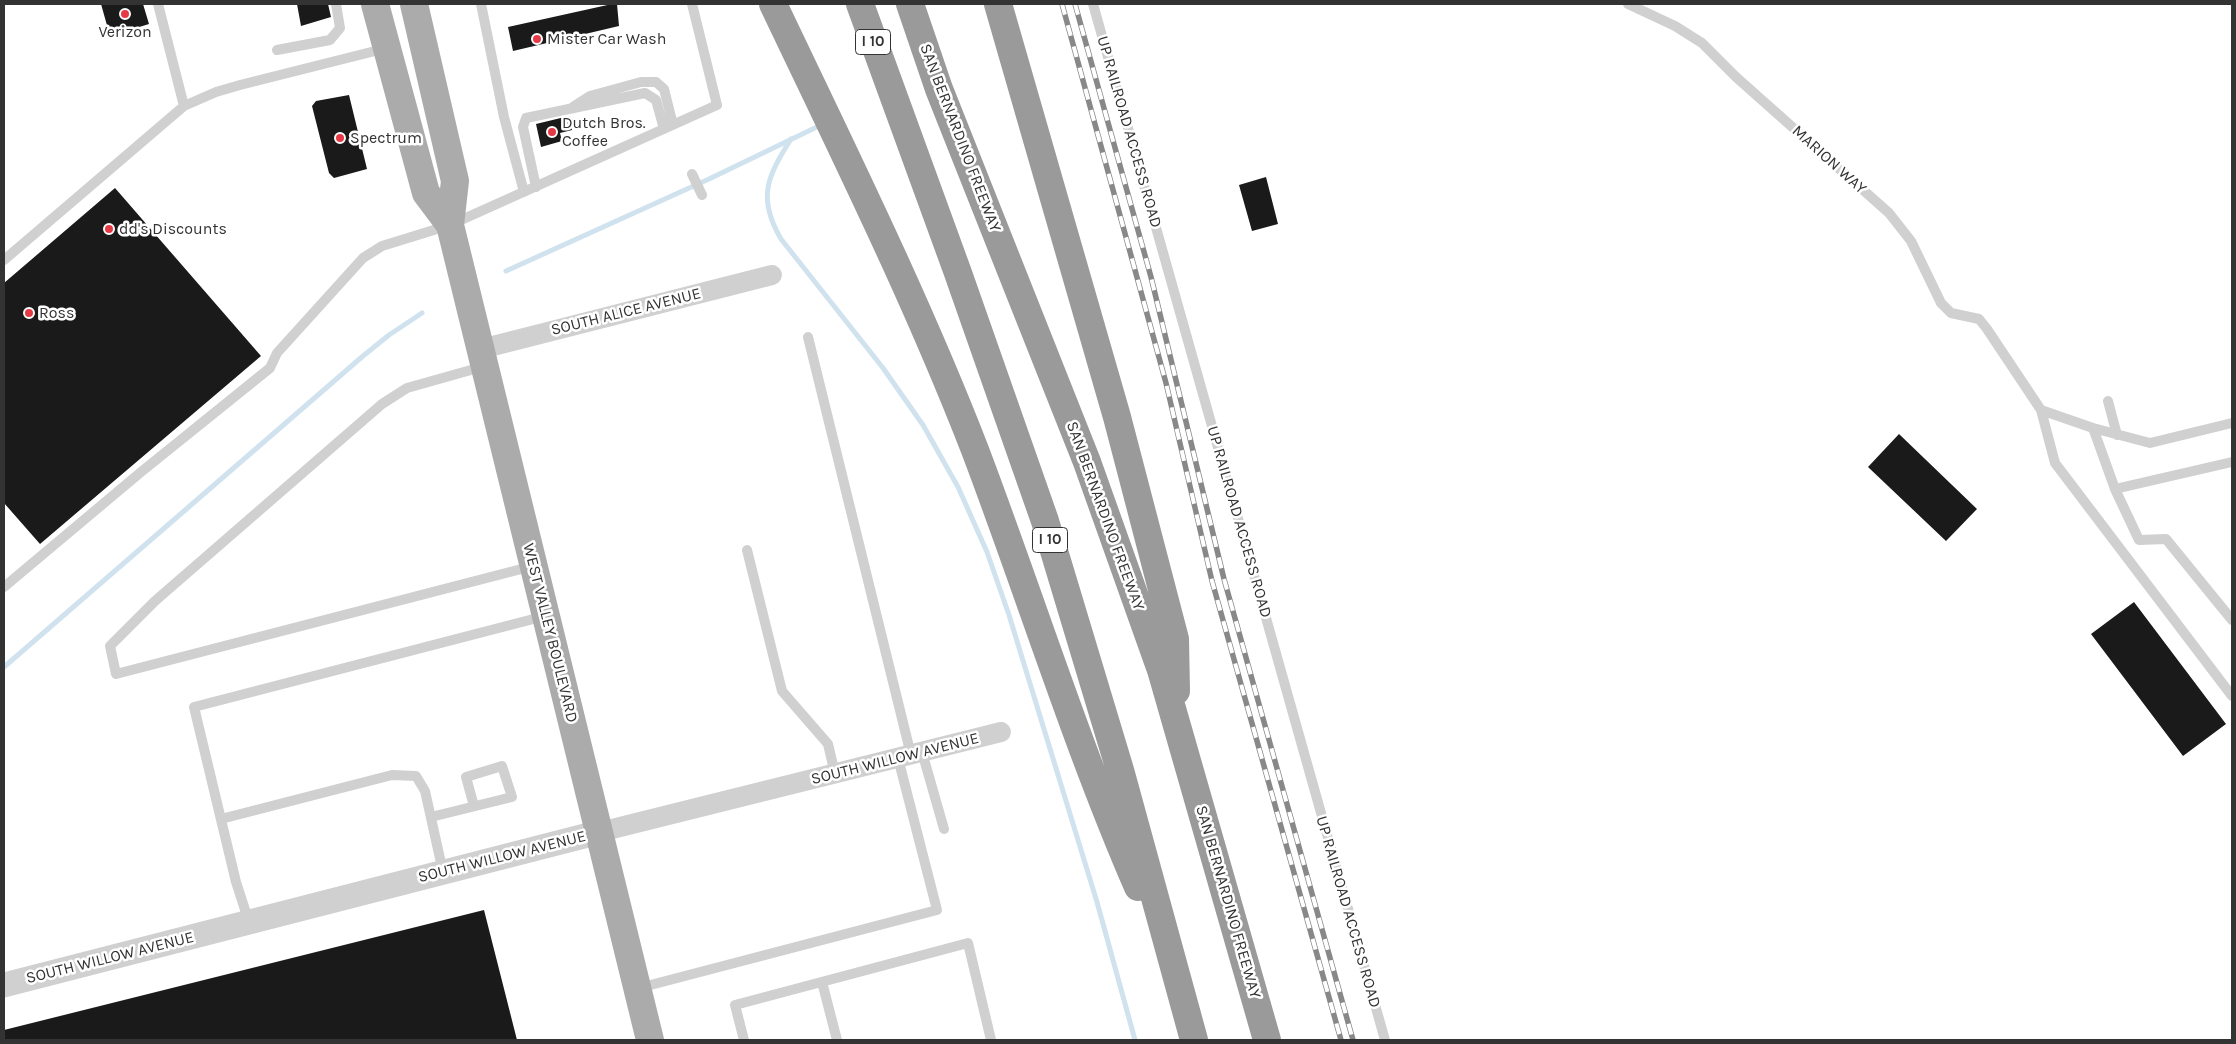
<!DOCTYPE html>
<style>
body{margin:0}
#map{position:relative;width:2236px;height:1044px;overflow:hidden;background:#fff;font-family:Karla,sans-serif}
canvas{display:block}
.frame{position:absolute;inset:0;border:5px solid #333;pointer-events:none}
</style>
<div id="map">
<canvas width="2236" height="1044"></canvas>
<div class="frame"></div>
</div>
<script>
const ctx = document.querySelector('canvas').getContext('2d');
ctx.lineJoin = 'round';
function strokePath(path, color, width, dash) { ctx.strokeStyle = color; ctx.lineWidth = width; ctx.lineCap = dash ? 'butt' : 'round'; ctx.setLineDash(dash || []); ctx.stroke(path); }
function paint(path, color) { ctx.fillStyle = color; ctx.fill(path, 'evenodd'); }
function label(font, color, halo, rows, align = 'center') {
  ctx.font = font + ' Karla,sans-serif'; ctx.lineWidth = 5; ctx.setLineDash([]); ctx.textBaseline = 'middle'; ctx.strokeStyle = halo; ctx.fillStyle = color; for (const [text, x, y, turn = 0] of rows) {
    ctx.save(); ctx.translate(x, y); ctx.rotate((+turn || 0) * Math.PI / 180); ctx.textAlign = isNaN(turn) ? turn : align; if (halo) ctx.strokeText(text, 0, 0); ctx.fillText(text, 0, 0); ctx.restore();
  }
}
const stream = new Path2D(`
 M 791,139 C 767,177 757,198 781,239 L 883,368 L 923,425 L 958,487 L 987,552 L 1009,615 L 1097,902 L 1135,1040
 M 506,271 L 709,179 L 821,125
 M 4,667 L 363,356 L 389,335 L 422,313`);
const building = new Path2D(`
 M 101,4 L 143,4 L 149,24 L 110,36 Z
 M 297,4 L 328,4 L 331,17 L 301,26 Z
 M 612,4 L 617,4 L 619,26 L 513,51 L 508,27 Z
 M 349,95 L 367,169 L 334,178 L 329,173 L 312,106 L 316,101 Z
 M 569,116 L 572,130 L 560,133 L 562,141 L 541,147 L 536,124 Z
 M 1266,177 L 1278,224 L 1252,231 L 1239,185 Z
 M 115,188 L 261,356 L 40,544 L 4,503 L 4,283 Z
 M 1899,434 L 1977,509 L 1946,541 L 1868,467 Z
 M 2134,602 L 2226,724 L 2183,756 L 2091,634 Z
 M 484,910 L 517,1040 L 4,1040 L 4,1030 Z`);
const service = new Path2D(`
 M 158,4 L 184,106
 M 481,4 L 504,117 L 524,192
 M 1093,4 L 1385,1040
 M 1628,4 L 1675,26 L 1702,43 L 1736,77 L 1889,213 L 1911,241 L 1941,303 L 1951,313 L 1979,319 L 1987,329 L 2041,410 L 2093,428 L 2150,443 L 2232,423
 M 277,50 L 330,40 L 340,28 L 336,4
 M 573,107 L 590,96 L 641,82 L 656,82 L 664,89 L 673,125
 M 692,174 L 702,195
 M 536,187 L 523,127 L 526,118 L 645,93 L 656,100 L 664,129
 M 4,260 L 184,106 L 216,92 L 240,85 L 387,48
 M 808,337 L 911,755
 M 485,366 L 407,388 L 382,404 L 155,601 L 110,646 L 116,674 L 533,566
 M 2108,401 L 2117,435
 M 2041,410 L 2055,463 L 2232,696
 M 2093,428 L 2115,489 L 2139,540 L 2166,539 L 2232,620
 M 2115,489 L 2232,462
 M 747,550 L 782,691 L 828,744 L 835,774
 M 4,587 L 141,472 L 270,368 L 277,353 L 363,258 L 382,246 L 450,225 L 717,105 L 692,4
 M 922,752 L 944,829
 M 431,817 L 512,797 L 502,766 L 466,777 L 474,806
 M 221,819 L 392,775 L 416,776 L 425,791 L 443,872
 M 249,922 L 236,882 L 194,707 L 545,616
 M 822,982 L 837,1040
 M 639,988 L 937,910 L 898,758
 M 744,1040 L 735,1005 L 968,943 L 991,1040`);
const minor = new Path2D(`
 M 481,349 L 772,275
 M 600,832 L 1001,732`);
const tertiary = new Path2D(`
 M 4,985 L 600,832`);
const primary = new Path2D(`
 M 375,4 L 426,193 L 450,225
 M 414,4 L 455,181 L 450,225 L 650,1040`);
const motorway = new Path2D(`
 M 773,4 C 843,151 916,298 975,450 C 1030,595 1076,744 1138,887
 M 860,4 L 958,273 L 1045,521 L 1120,770 L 1194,1040
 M 910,4 L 939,89 L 1087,462 L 1161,670 L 1267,1040
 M 998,4 L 1117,417 L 1175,639 L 1176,691`);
const rail = new Path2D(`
 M 1062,4 L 1166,383 L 1212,581 L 1341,1040
 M 1075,4 L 1151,277 L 1224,579 L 1353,1040`);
const markers = [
 [125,14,5,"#e63946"],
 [537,39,5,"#e63946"],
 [552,132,5,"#e63946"],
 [340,138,5,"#e63946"],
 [109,229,5,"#e63946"],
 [29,313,5,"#e63946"]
];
const shields = [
 [873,42,35],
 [1050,540,35]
];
const shieldNames = [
 ["I 10",873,42],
 ["I 10",1050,540]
];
const poiNames = [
 ["Verizon",125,32,"center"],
 ["Mister Car Wash",547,39],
 ["Dutch Bros.",562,123],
 ["Coffee",562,141],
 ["Spectrum",350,138],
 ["dd's Discounts",119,229],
 ["Ross",39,313]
];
const streetNames = [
 ["UP RAILROAD ACCESS ROAD",1129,132,74],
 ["SAN BERNARDINO FREEWAY",960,138,69],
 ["MARION WAY",1829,160,42],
 ["SOUTH ALICE AVENUE",626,312,-14],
 ["SAN BERNARDINO FREEWAY",1105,516,70],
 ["UP RAILROAD ACCESS ROAD",1239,522,74],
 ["WEST VALLEY BOULEVARD",550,633,76],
 ["SOUTH WILLOW AVENUE",895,759,-14],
 ["SOUTH WILLOW AVENUE",502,857,-14],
 ["SAN BERNARDINO FREEWAY",1228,902,74],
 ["UP RAILROAD ACCESS ROAD",1348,912,74],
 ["SOUTH WILLOW AVENUE",110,958,-14]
];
strokePath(stream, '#cfe2ee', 5);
paint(building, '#1a1a1a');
strokePath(service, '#d0d0d0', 10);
strokePath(minor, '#d0d0d0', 20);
strokePath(tertiary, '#d0d0d0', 25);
strokePath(primary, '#ababab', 28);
strokePath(motorway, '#9a9a9a', 28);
strokePath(rail, '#888', 5.5);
strokePath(rail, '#fff', 4, [11]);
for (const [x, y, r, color] of markers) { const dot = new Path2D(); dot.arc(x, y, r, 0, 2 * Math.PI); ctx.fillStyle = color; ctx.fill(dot); strokePath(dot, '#fff', 2); }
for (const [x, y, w] of shields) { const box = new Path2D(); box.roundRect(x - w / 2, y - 12.5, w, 25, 4); ctx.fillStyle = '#fff'; ctx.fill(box); strokePath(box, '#333', 1); }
label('bold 15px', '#333', null, shieldNames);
label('16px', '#333', '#fff', poiNames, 'left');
label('16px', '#333', '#fff', streetNames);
</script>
